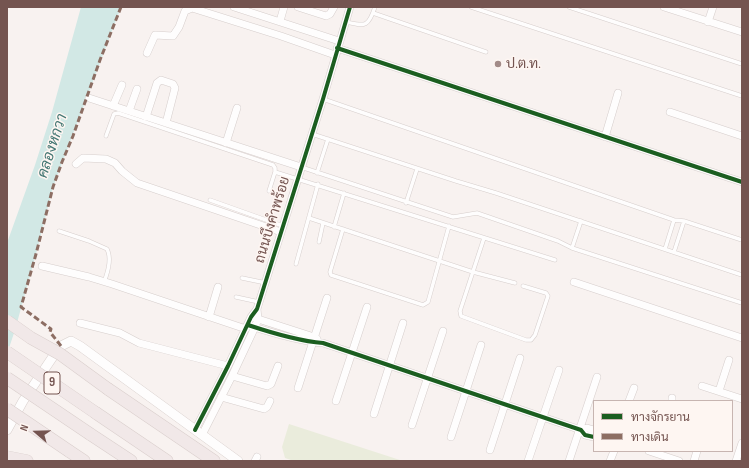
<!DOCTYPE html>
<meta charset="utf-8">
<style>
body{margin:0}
#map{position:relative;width:749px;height:468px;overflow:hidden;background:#f8f2f0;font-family:"Sofia Sans Condensed",Sarabun,sans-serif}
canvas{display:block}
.frame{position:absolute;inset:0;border:8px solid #745450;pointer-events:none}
.legend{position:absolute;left:593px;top:400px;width:140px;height:52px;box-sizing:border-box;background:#fef6f2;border:1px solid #c7b5b1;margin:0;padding:5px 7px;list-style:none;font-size:12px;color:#745450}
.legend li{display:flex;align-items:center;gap:8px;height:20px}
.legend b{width:20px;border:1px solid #c7b5b1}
.north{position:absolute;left:16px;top:412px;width:40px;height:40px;-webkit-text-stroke:3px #fef6f2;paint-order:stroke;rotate:290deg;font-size:11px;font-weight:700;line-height:16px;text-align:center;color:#745450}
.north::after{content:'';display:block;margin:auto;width:14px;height:18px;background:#745450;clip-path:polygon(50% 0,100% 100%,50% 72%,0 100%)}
</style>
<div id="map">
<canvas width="749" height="468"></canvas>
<div class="frame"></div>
<ul class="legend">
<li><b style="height:5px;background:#1b5e20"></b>ทางจักรยาน</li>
<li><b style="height:5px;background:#8d6e63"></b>ทางเดิน</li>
</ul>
<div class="north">N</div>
</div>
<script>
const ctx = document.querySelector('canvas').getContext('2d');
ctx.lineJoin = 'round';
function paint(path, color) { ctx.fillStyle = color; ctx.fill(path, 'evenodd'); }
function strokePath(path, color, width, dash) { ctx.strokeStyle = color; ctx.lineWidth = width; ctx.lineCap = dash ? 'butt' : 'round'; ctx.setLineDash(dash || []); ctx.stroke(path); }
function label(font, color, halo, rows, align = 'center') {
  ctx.font = font + ' "Sofia Sans Condensed",Sarabun,sans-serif'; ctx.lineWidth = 3; ctx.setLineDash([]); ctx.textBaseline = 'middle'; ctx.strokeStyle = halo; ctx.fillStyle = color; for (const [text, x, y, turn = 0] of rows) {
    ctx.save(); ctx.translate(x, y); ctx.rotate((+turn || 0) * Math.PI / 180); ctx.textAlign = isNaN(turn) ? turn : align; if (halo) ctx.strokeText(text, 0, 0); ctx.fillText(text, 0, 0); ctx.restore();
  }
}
const green = new Path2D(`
 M 289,424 L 403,461 L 294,461 L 285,458 L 282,447 Z`);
const water = new Path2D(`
 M 81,7 L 121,7 L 53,187 L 36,254 L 15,330 L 7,354 L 7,243 L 35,165 L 52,112 Z`);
const lane = new Path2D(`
 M 471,7 L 742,96
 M 569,7 L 742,64
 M 373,13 L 486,52
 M 346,22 C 365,26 368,28 375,7
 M 323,99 L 674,220 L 684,221 L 742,240
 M 312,134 L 456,181 L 496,193 L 742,275
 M 106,136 L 114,114 L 118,113 L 273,165 L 275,168 L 275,172 L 555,260
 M 301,167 L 453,217 L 477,213 L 558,241 L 572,248 L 742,303
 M 317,173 L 328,139
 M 269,191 L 275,172
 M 210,200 L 283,226
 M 406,203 L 417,169
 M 309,218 L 473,272 L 515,283
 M 334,227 L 344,193
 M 343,229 L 330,272 L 331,275 L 423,305 L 428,302 L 449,226
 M 59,231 L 89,241 L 107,249 C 112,259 108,272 104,282
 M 484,238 L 460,311 L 461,316 L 526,340 L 531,340 L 535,335 L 548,296 L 546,293 L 523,286
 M 319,242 L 323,223
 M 572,248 L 581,221
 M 665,249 L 674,220
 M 674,252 L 684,221
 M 296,264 L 318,184
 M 242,278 L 266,283
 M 236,297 L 259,302`);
const street = new Path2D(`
 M 234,7 L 339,41
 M 298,7 L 326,16 L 330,14 L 334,7
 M 664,7 L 742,32
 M 280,21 L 284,7
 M 708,22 L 713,7
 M 337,48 L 742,182
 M 147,53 L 155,35 L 173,36 L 179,27 L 185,11 L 192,8 L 281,36 L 335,55
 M 89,98 L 301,167
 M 113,106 L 122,85
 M 129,111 L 137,89
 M 670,112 L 742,136
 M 146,117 L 157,83 L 161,80 L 173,84 L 175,88 L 166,123
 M 605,137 L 618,93
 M 226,143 L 237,108
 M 76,164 L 83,158 L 106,159 L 115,163 L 122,171 L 137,183 L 281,232
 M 42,266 L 89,277 L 112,284 L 246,329
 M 574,282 L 742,338
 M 209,317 L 218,287
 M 255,318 L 314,337 L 317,339
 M 80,323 L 120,333 L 139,343 L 228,366
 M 248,325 C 272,333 298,341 323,343 L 581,430 L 585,435 L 594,437
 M 232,376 L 267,386 L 271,384 L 278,366
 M 702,386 L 742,399
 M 298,388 L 327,298
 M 719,391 L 729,360
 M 221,397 L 264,409 L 267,407 L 270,401
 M 336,401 L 367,307
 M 629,401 L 634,388
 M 672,401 L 672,398
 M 374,414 L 403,323
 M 412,425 L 443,331
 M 195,430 L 228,366 L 251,317 L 257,309 L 323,99 L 350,7
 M 581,430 L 587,428 L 594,430
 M 202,435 L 232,376 L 255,327 L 258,319 L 257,309
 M 451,437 L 481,345
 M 490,450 L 520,358
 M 649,451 L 679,461
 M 255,461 L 257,457
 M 528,461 L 559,370
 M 569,461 L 597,377
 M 610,461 L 614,451
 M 694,461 L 697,451
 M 736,461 L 742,443`);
const secondary = new Path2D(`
 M 7,430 L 23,401 L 52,358 L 61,346 L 71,341 L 80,346 L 238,461`);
const highway = new Path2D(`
 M 108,389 L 214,461
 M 96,413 L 167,461
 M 90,434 L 131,461
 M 69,451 L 84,461
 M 7,457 L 27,461`);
const highwayBridge = new Path2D(`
 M 7,321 L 31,338 L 60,354 L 108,389
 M 7,352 L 96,413
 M 7,378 L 90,434
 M 7,409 L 69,451`);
const quiet = new Path2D(`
 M 61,346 L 50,332 L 51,329 L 21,307 L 36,254 L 53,187 L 62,162 L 73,136 L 100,60 L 121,7`);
const cycleway = new Path2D(`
 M 337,48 L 742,182
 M 248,325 C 272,333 298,341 323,343 L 581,430 L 585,435 L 594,437
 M 195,430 L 228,366 L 251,317 L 257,309 L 323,99 L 350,7`);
const markers = [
 [498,64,4,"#a28b88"]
];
const shields = [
 [52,383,16]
];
const shieldNames = [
 ["9",52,383]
];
const poiNames = [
 ["ป.ต.ท.",506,64]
];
const streetNames = [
 ["ถนนบึงคำพร้อย",273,220,-73]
];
const waterNames = [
 ["คลองหกวา",53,146,-72]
];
paint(green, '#eaecdc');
paint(water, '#d2e8e5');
strokePath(lane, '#d6cecc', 4.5);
strokePath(street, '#d6cecc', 8);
strokePath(secondary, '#d7cecb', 10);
strokePath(highway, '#d9cecc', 13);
strokePath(lane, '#fefdfd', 3.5);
strokePath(street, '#fefdfd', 7);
strokePath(secondary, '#fefdfd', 9);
strokePath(highway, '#f1e8e8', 12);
strokePath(highwayBridge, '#d9cecc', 13, []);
strokePath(highwayBridge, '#f1e8e8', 12);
strokePath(quiet, '#8d6e63', 3, [6, 3]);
strokePath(cycleway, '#1b5e20', 4);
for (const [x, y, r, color] of markers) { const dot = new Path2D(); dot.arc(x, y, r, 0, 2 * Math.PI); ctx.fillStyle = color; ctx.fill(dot); strokePath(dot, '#fef6f2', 1.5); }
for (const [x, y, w] of shields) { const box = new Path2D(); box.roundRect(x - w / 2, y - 11, w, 22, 3); ctx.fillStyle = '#fef6f2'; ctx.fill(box); strokePath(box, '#745450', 1); }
label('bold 13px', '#745450', null, shieldNames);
label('14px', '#745450', '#fef6f2', poiNames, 'left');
label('14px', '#745450', '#fef6f2', streetNames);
label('italic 15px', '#457874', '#fef6f2', waterNames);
</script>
